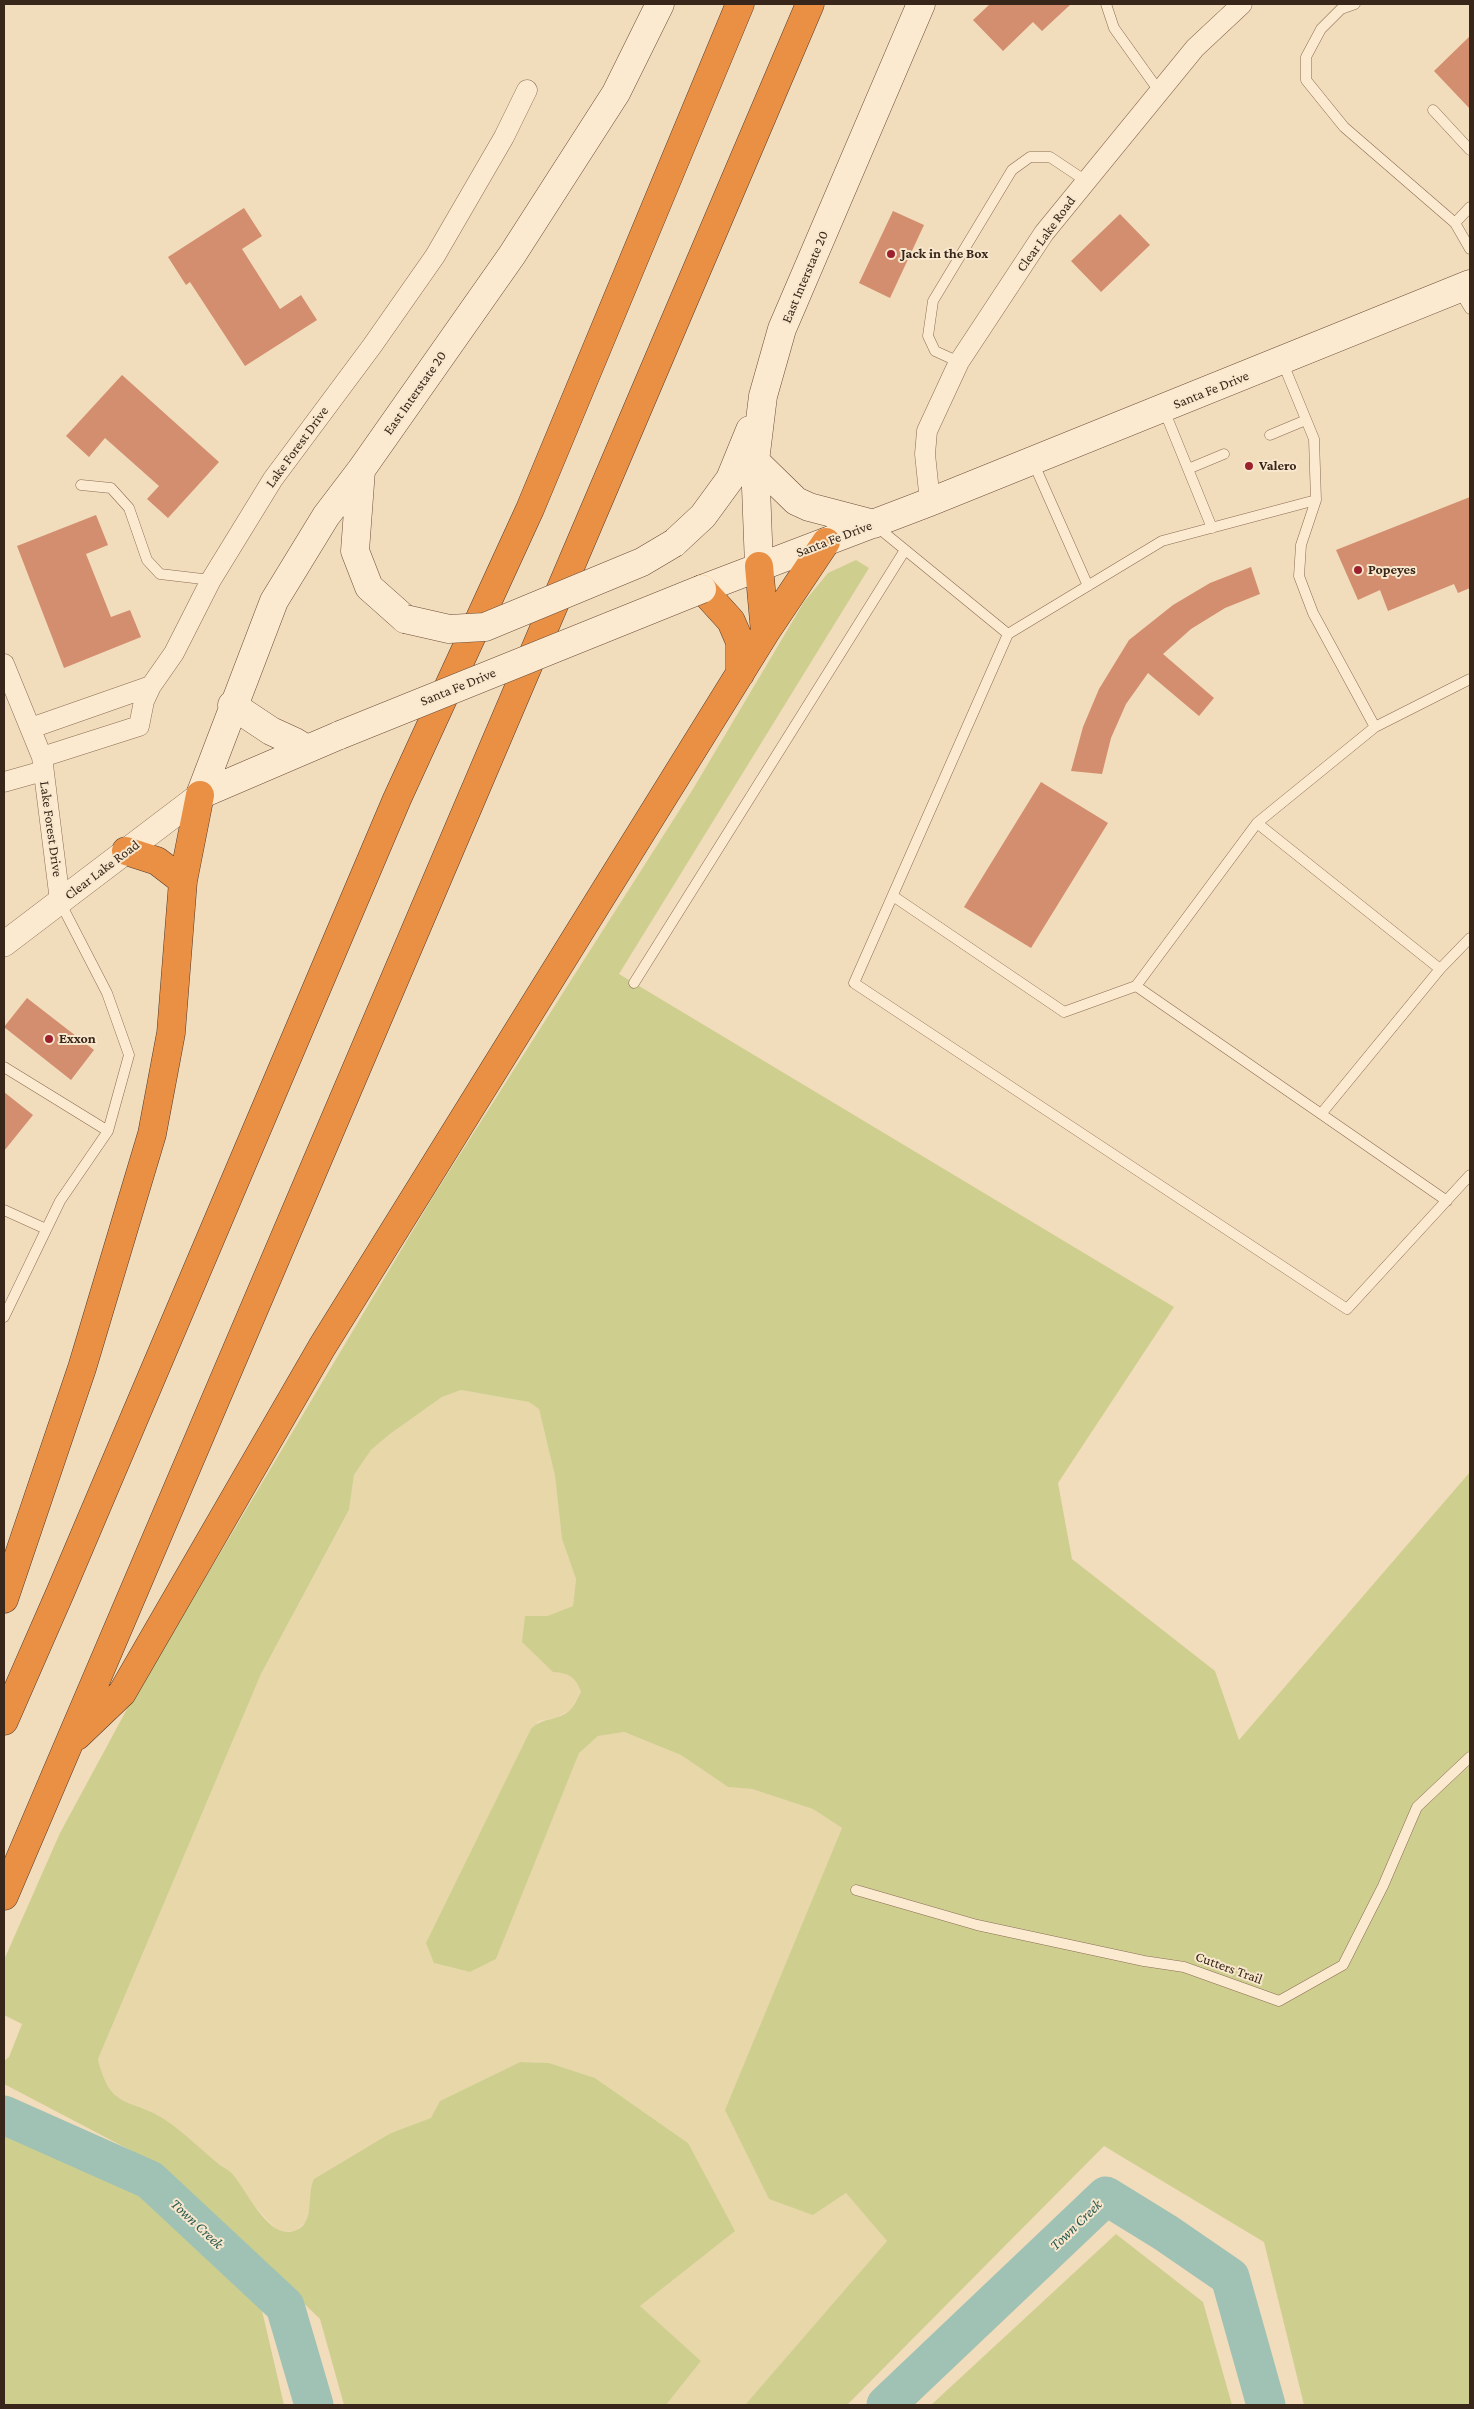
<!DOCTYPE html>
<style>
body{margin:0}
#map{position:relative;width:1474px;height:2409px;overflow:hidden;background:#f1dcbc;font-family:"Crimson Pro",serif}
canvas{display:block}
.frame{position:absolute;inset:0;border:5px solid #38261a;pointer-events:none}
</style>
<div id="map">
<canvas width="1474" height="2409"></canvas>
<div class="frame"></div>
</div>
<script>
const ctx = document.querySelector('canvas').getContext('2d');
ctx.lineJoin = 'round';
function paint(path, color) { ctx.fillStyle = color; ctx.fill(path, 'evenodd'); }
function strokePath(path, color, width, dash) { ctx.strokeStyle = color; ctx.lineWidth = width; ctx.lineCap = dash ? 'butt' : 'round'; ctx.setLineDash(dash || []); ctx.stroke(path); }
function label(font, color, halo, rows, align = 'center') {
  ctx.font = font + ' "Crimson Pro",serif'; ctx.lineWidth = 4; ctx.setLineDash([]); ctx.textBaseline = 'middle'; ctx.strokeStyle = halo; ctx.fillStyle = color; for (const [text, x, y, turn = 0] of rows) {
    ctx.save(); ctx.translate(x, y); ctx.rotate((+turn || 0) * Math.PI / 180); ctx.textAlign = isNaN(turn) ? turn : align; if (halo) ctx.strokeText(text, 0, 0); ctx.fillText(text, 0, 0); ctx.restore();
  }
}
const farmland = new Path2D(`
 M 461,1390 L 530,1402 L 539,1409 L 555,1476 L 562,1539 L 576,1579 L 573,1606 L 547,1616 L 525,1616 L 553,1672 L 568,1673 L 576,1680 L 581,1692 L 570,1710 L 555,1718 L 538,1721 L 434,1963 L 470,1972 L 496,1959 L 579,1752 L 598,1736 L 623,1732 L 681,1755 L 728,1787 L 752,1789 L 813,1809 L 842,1828 L 726,2111 L 813,2215 L 846,2193 L 887,2241 L 745,2405 L 666,2405 L 701,2361 L 640,2307 L 688,2143 L 595,2078 L 549,2063 L 520,2062 L 440,2101 L 432,2118 L 391,2133 L 311,2200 L 307,2221 L 296,2230 L 286,2232 L 278,2231 L 250,2201 L 234,2175 L 199,2149 L 167,2121 L 119,2099 L 103,2081 L 98,2059 L 261,1674 L 349,1511 L 354,1475 L 371,1450 L 390,1434 L 442,1397 Z`);
const green = new Path2D(`
 M 856,560 L 869,568 L 619,974 L 1174,1307 L 1058,1483 L 1072,1559 L 1215,1671 L 1239,1740 L 1470,1472 L 1470,2405 L 1304,2405 L 1264,2242 L 1104,2146 L 847,2405 L 745,2405 L 887,2241 L 846,2193 L 813,2215 L 769,2199 L 725,2110 L 842,1828 L 813,1809 L 752,1789 L 728,1787 L 681,1755 L 624,1732 L 598,1736 L 579,1753 L 496,1959 L 470,1972 L 434,1963 L 426,1943 L 531,1729 C 542,1717 559,1721 570,1710 C 575,1705 578,1697 581,1692 C 576,1677 569,1673 553,1672 L 522,1642 L 525,1616 L 547,1616 L 573,1606 L 576,1579 L 562,1539 L 555,1476 L 539,1409 L 529,1402 L 461,1390 L 442,1397 L 390,1434 L 371,1450 L 354,1475 L 349,1510 L 261,1674 L 98,2059 C 110,2112 132,2097 167,2121 C 186,2134 202,2151 220,2165 C 225,2168 232,2172 235,2177 C 246,2191 267,2234 289,2232 C 318,2228 305,2197 314,2179 L 391,2133 L 431,2118 L 440,2101 L 520,2062 L 549,2063 L 595,2078 L 688,2143 L 735,2231 L 640,2306 L 701,2361 L 666,2405 L 344,2405 L 320,2319 L 166,2169 L 4,2084 L 4,2061 L 9,2057 L 22,2024 L 4,2015 L 4,1960 L 60,1833 L 127,1709 L 434,1195 L 693,789 L 804,602 L 828,573 Z
 M 4,2132 L 144,2190 L 260,2302 L 284,2405 L 4,2405 Z
 M 1116,2234 L 1203,2302 L 1232,2405 L 931,2405 Z`);
const river = new Path2D(`
 M 4,2115 L 150,2180 L 285,2306 L 314,2405
 M 886,2405 L 1106,2196 L 1166,2233 L 1230,2277 L 1266,2405`);
const building = new Path2D(`
 M 990,4 L 1071,4 L 1042,31 L 1033,22 L 1003,51 L 973,20 Z
 M 1470,36 L 1470,109 L 1434,71 Z
 M 244,208 L 262,236 L 242,249 L 280,309 L 301,295 L 317,320 L 245,366 L 190,282 L 186,285 L 168,257 Z
 M 893,211 L 924,225 L 890,298 L 859,283 Z
 M 1120,214 L 1150,245 L 1101,292 L 1071,261 Z
 M 122,375 L 219,462 L 168,518 L 147,499 L 159,486 L 105,438 L 89,457 L 66,436 Z
 M 1470,497 L 1470,588 L 1458,593 L 1454,584 L 1388,611 L 1380,590 L 1358,600 L 1336,550 Z
 M 96,515 L 108,545 L 86,554 L 111,617 L 130,610 L 141,637 L 64,668 L 17,546 Z
 M 1251,567 L 1260,594 L 1225,608 L 1191,629 L 1163,654 L 1214,698 L 1199,716 L 1148,673 L 1126,704 L 1111,738 L 1102,774 L 1071,771 L 1083,727 L 1099,689 L 1129,640 L 1173,605 L 1210,583 Z
 M 1041,782 L 1108,823 L 1031,948 L 964,907 Z
 M 27,998 L 94,1050 L 71,1080 L 4,1027 Z
 M 4,1092 L 33,1115 L 4,1151 Z`);
const service = new Path2D(`
 M 1106,4 L 1114,28 L 1159,91
 M 1355,4 L 1341,9 L 1321,29 L 1306,57 L 1306,80 L 1344,127 L 1455,223 L 1470,249
 M 1433,110 L 1470,150
 M 1455,223 L 1470,207
 M 1459,291 L 1470,309
 M 1282,361 L 1314,439 L 1316,500 L 1301,545 L 1299,576 L 1313,613 L 1375,727
 M 959,362 L 935,351 L 928,336 L 933,301 L 1012,170 L 1030,157 L 1050,157 L 1086,181
 M 1164,410 L 1212,528
 M 1270,435 L 1306,420
 M 1033,462 L 1088,586
 M 1188,469 L 1224,454
 M 81,485 L 111,488 L 129,508 L 147,560 L 160,574 L 211,580
 M 876,526 L 1008,634 L 854,983 L 1347,1309 L 1470,1175
 M 1008,634 L 1162,541 L 1316,500
 M 1257,823 L 1440,969 L 1470,938
 M 893,896 L 1064,1012 L 1136,986
 M 60,902 L 107,993 L 129,1055 L 108,1131
 M 634,983 L 905,550
 M 4,1067 L 108,1131 L 60,1201 L 4,1317
 M 1321,1114 L 1440,969
 M 1447,1201 L 1136,986 L 1257,823 L 1375,727 L 1470,679
 M 4,1210 L 46,1229
 M 856,1890 L 977,1925 L 1144,1961 L 1184,1967 L 1279,2001 L 1343,1965 L 1383,1886 L 1417,1807 L 1470,1757`);
const minor = new Path2D(`
 M 930,502 L 925,454 L 927,431 L 959,362 L 1044,233 L 1195,48 L 1242,4
 M 4,664 L 42,757 L 60,901
 M 31,728 L 151,686
 M 42,757 L 139,726 L 144,701 L 151,686 L 174,653 L 211,580 L 273,479 L 372,346 L 435,256 L 504,137 L 527,90
 M 4,782 L 43,771`);
const tertiary = new Path2D(`
 M 4,944 L 200,795`);
const secondary = new Path2D(`
 M 755,461 L 796,501 L 809,507 L 874,524
 M 361,470 L 355,551 L 369,587 L 405,619
 M 674,543 L 703,516 L 730,479 L 750,430
 M 759,566 L 755,461 L 763,396 L 782,329 L 921,4
 M 702,589 L 930,502 L 1470,284
 M 232,705 L 271,731 L 295,742 L 305,748
 M 200,795 L 274,601 L 326,516 L 361,470 L 512,255 L 616,93 L 660,4
 M 200,795 L 340,735`);
const motorway = new Path2D(`
 M 759,566 L 765,633
 M 702,589 L 731,621 L 740,642 L 740,674
 M 126,851 L 157,861 L 183,881
 M 4,1599 L 82,1368 L 152,1134 L 171,1033 L 183,881 L 200,795
 M 4,1721 L 60,1593 L 397,799 L 530,509 L 740,4
 M 77,1736 L 122,1693 L 322,1347 L 765,633 L 826,542
 M 4,1896 L 810,4`);
const secondaryBridge = new Path2D(`
 M 405,619 L 449,629 L 485,627 L 642,562 L 674,543
 M 340,735 L 702,589`);
const markers = [
 [891,254,5,"#9d202d"],
 [1249,466,5,"#9d202d"],
 [1358,570,5,"#9d202d"],
 [49,1039,5,"#9d202d"]
];
const streetNames = [
 ["Clear Lake Road",1046,234,-54],
 ["East Interstate 20",805,277,-67],
 ["Santa Fe Drive",1211,390,-22],
 ["East Interstate 20",415,393,-55],
 ["Lake Forest Drive",297,447,-54],
 ["Santa Fe Drive",834,539,-21],
 ["Santa Fe Drive",458,687,-22],
 ["Lake Forest Drive",51,829,82],
 ["Clear Lake Road",102,870,-37],
 ["Cutters Trail",1229,1968,20]
];
const poiNames = [
 ["Jack in the Box",901,254],
 ["Valero",1259,466],
 ["Popeyes",1368,570],
 ["Exxon",59,1039]
];
const waterNames = [
 ["Town Creek",197,2224,43],
 ["Town Creek",1076,2225,-44]
];
paint(farmland, '#e7d7a9');
paint(green, '#cecf8f');
strokePath(river, '#a0c2b4', 39);
paint(building, '#d28e6e');
strokePath(service, '#8a6b54', 11);
strokePath(minor, '#8a6b54', 21);
strokePath(tertiary, '#8a6b54', 26);
strokePath(secondary, '#6b4c38', 29);
strokePath(motorway, '#573a29', 29);
strokePath(service, '#fbeacf', 10);
strokePath(minor, '#fbeacf', 20);
strokePath(tertiary, '#fbeacf', 25);
strokePath(secondary, '#fbeacf', 28);
strokePath(motorway, '#e99044', 28);
strokePath(secondaryBridge, '#6b4c38', 29, []);
strokePath(secondaryBridge, '#fbeacf', 28);
for (const [x, y, r, color] of markers) { const dot = new Path2D(); dot.arc(x, y, r, 0, 2 * Math.PI); ctx.fillStyle = color; ctx.fill(dot); strokePath(dot, '#f8e7cc', 2); }
label('14px', '#38261a', '#f8e7cc', streetNames);
label('bold 14px', '#38261a', '#f8e7cc', poiNames, 'left');
label('italic 15px', '#285951', '#f8e7cc', waterNames);
</script>
